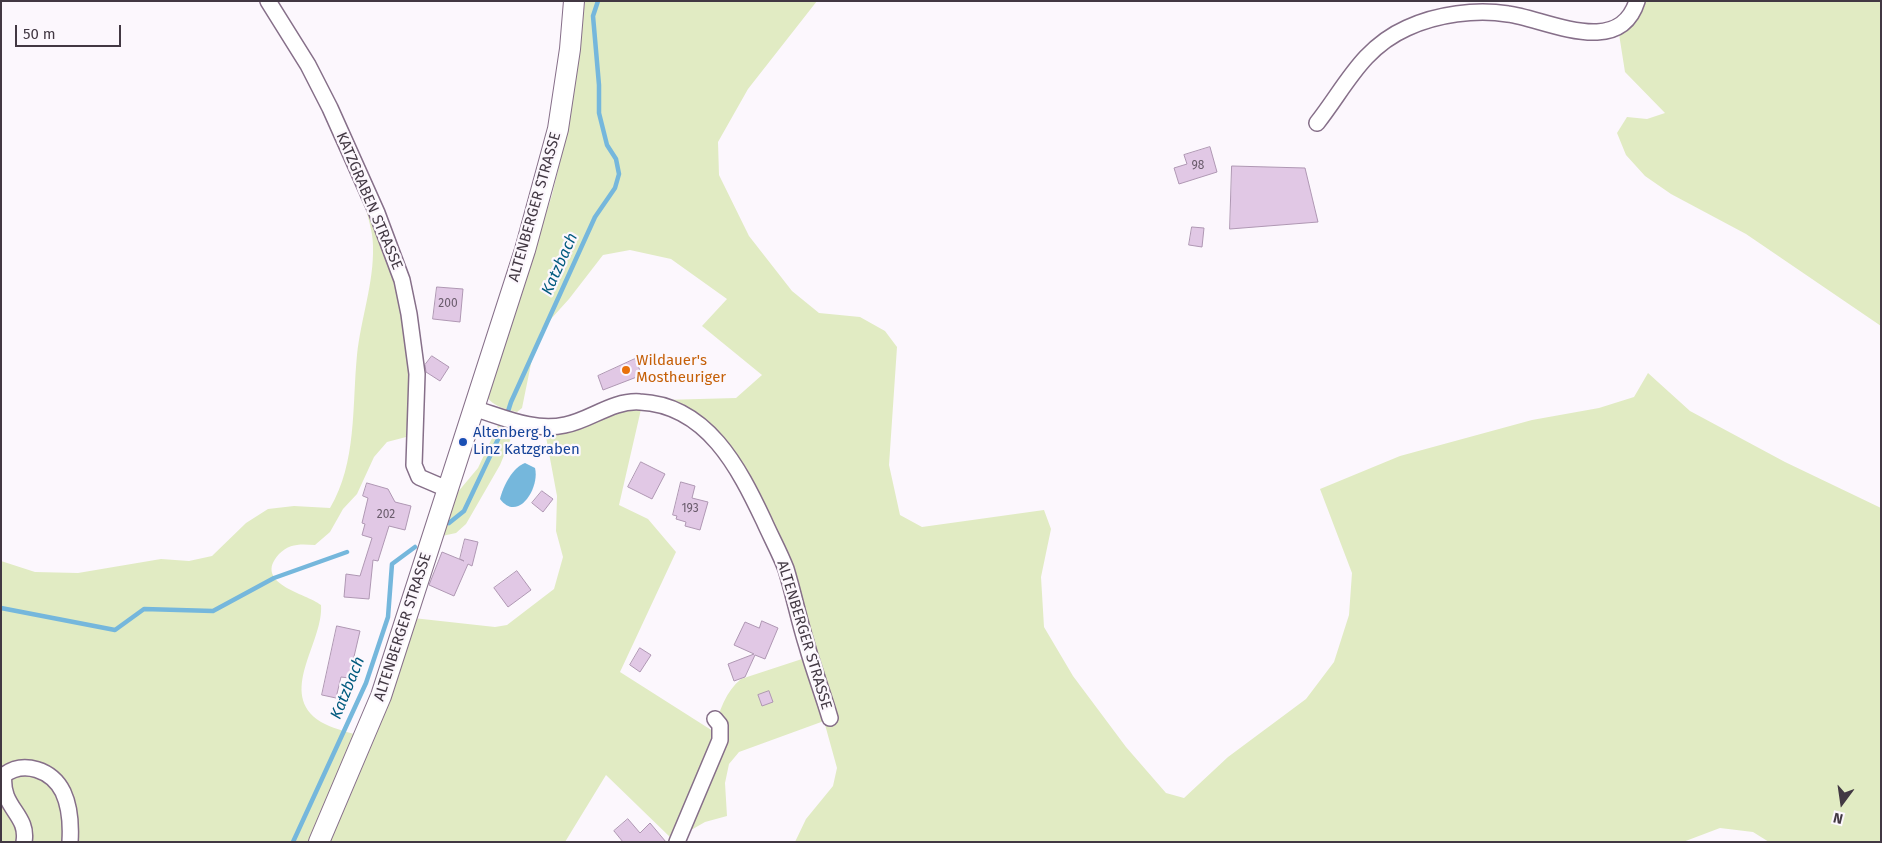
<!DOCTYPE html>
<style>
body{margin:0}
#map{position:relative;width:1882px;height:843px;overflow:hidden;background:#fcf7fd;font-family:"Fira Sans",sans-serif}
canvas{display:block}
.frame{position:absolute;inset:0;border:2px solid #423843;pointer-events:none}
.north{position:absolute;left:1817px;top:778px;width:50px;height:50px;-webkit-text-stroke:4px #fcf7fd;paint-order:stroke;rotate:194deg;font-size:14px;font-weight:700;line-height:20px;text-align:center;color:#423843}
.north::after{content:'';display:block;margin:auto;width:18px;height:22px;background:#423843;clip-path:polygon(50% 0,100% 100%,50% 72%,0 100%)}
.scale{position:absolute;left:15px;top:25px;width:106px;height:22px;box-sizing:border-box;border:2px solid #423843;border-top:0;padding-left:6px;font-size:15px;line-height:18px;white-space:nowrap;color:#423843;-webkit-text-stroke:4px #fcf7fd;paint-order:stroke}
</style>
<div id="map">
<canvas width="1882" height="843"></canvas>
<div class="frame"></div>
<div class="north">N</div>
<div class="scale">50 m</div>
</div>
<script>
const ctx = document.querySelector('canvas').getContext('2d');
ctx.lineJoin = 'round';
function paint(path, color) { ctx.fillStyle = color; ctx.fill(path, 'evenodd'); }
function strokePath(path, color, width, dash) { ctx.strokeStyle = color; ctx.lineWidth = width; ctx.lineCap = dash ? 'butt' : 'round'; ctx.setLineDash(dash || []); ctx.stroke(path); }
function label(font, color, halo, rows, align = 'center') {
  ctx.font = font + ' "Fira Sans",sans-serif'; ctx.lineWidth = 4.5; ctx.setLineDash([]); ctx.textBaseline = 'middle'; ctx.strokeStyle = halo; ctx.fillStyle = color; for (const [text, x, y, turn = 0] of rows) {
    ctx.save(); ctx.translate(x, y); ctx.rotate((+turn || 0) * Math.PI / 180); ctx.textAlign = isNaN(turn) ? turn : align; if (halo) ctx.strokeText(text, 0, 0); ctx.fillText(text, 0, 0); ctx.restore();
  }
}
const green = new Path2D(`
 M 585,1 L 817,1 L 748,89 L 718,142 L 719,175 L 749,236 L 792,291 L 819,313 L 860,317 L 885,331 L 897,347 L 889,465 L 900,515 L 922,527 L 1044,510 L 1051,529 L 1041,577 L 1044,627 L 1073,676 L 1126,747 L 1166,793 L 1184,798 L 1228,757 L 1306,699 L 1334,662 L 1349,615 L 1352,573 L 1320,489 L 1400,456 L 1532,420 L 1599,408 L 1634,397 L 1648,373 L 1690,411 L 1785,462 L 1881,508 L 1881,842 L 1769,842 L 1753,832 L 1720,828 L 1683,842 L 795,842 L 806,819 L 833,786 L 837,768 L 824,721 L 739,752 L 729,764 L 725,783 L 727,816 L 705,822 L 684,834 C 690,821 698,808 701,795 C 710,761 712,702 741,679 L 805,658 L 837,717 L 742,466 L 663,400 L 736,398 L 762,375 L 702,326 L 727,299 L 671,259 L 630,250 L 603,255 L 569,299 L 541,330 L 533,354 L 522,408 L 517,412 C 505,409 494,407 486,396 L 552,195 L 567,132 Z
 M 1642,1 L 1881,1 L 1881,326 L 1746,234 L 1671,194 L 1645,176 L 1626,155 L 1617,133 L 1627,117 L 1647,119 L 1665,113 L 1625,72 L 1619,34 Z
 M 364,201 L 400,292 L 411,368 L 406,437 L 387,442 L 374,457 L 357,494 L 343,509 L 330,532 L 315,545 C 301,544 290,543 279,554 C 252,584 306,593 321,605 C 324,642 276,694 321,722 C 331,728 345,731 357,735 L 310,842 L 1,842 L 1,561 L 35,572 L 78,573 L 161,559 L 189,561 L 212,556 L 246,523 L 268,509 L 294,506 L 330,508 C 357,463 352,406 357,355 C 361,318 374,283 373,246 C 373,231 367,215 364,201 Z
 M 642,405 L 619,505 L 648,519 L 676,552 L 620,672 L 716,733 L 672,839 L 606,775 L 565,842 L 326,842 L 413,618 L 495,627 L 507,625 L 554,589 L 563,557 L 556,531 L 557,496 L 546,437 L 566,431 L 616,407 Z
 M 499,423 L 511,426 L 512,436 L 500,465 L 466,524 L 456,533 L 442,536 L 457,493 L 478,468 Z`);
const water = new Path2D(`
 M 525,463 L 535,468 C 540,488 518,523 500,499 C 503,486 513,467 525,463 Z`);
const stream = new Path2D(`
 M 449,523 L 464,511 L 501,433 L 511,402 L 595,217 L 615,188 L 619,174 L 616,159 L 607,145 L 599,113 L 599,85 L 593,16 L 598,1
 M 1,608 L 115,630 L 144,609 L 213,611 L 274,578 L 347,552
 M 293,842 L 366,683 L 388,617 L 392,564 L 415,547`);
const building = new Path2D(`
 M 1210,147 L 1217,172 L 1179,184 L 1174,168 L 1187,164 L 1184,155 Z
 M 1232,166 L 1305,168 L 1318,222 L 1230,229 Z
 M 1192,227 L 1204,228 L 1202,247 L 1189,245 Z
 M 437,287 L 463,289 L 460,322 L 433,319 Z
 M 432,356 L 449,367 L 440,381 L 426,372 L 425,365 Z
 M 635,359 L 642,375 L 603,390 L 598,376 Z
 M 641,462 L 665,474 L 652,499 L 628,487 Z
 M 681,482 L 695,486 L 692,498 L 708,502 L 700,530 L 685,526 L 686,522 L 676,519 L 677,516 L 673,515 Z
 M 367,483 L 388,489 L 395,502 L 411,506 L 405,530 L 389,526 L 378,561 L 373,560 L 369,599 L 344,597 L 346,574 L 360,576 L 372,538 L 362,535 L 365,524 L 362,523 L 368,498 L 363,496 Z
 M 542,491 L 553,499 L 543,512 L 532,503 Z
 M 465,539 L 478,542 L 472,566 L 468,564 L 454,596 L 429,585 L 442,552 L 464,561 L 460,559 Z
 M 517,571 L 531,590 L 508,607 L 494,588 Z
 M 762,621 L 778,628 L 765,659 L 755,655 L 745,677 L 734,681 L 728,664 L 754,654 L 734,645 L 745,622 L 759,628 Z
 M 337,626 L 360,631 L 349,678 L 341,677 L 336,698 L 322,695 Z
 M 640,648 L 651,655 L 640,672 L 630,665 Z
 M 769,691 L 773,702 L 762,706 L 758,695 Z
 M 628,819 L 640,833 L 650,823 L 666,842 L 623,842 L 614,831 Z`);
const street = new Path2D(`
 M 268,1 L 308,65 L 330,108 L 377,213 L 402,280 L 409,314 L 417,374 L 414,465 L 419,477 L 447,489
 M 1317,123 C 1346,86 1362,48 1407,28 C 1437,14 1476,9 1508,14 C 1546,19 1619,59 1637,1
 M 473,408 C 503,417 534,432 565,425 C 591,420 612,400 640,402 C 707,405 739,468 764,521 C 771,537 780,553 786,569 C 794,595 799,621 807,646 C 814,671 823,694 830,718
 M 24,842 C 29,814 0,808 4,775 C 24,760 52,770 63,792 C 70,807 71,826 70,842
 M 677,842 L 720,740 L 720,725 L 715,719`);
const secondary = new Path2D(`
 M 319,842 L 381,696 L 525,250 L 558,129 L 570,49 L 574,1`);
const markers = [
 [626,370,5,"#e8710a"],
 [463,442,5,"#1a4fb4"]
];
const numberNames = [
 ["98",1198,166],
 ["200",448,304],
 ["193",690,509],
 ["202",386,515]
];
const streetNames = [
 ["KATZGRABEN STRASSE",369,201,67],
 ["ALTENBERGER STRASSE",535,207,-74],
 ["ALTENBERGER STRASSE",403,627,-72],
 ["ALTENBERGER STRASSE",804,635,73]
];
const foodNames = [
 ["Wildauer's",636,361],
 ["Mostheuriger",636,378]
];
const transitNames = [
 ["Altenberg b.",473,433],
 ["Linz Katzgraben",473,450]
];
const waterNames = [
 ["Katzbach",560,264,-66],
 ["Katzbach",348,688,-68]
];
paint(green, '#e1ebc3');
paint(water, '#75b7dc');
strokePath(stream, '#75b7dc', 4.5);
paint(building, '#e1c8e5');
strokePath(building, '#af97b3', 1);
strokePath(street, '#866f89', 18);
strokePath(secondary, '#866f89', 22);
strokePath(street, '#fff', 15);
strokePath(secondary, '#fff', 20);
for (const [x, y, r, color] of markers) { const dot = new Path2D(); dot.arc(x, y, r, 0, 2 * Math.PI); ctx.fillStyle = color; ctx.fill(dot); strokePath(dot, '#fcf7fd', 2); }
label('12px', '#6a5c6c', null, numberNames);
label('15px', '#423843', '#fcf7fd', streetNames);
label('15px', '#c56008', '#fcf7fd', foodNames, 'left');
label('15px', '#164399', '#fcf7fd', transitNames, 'left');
label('italic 16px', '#015a7e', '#fcf7fd', waterNames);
</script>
